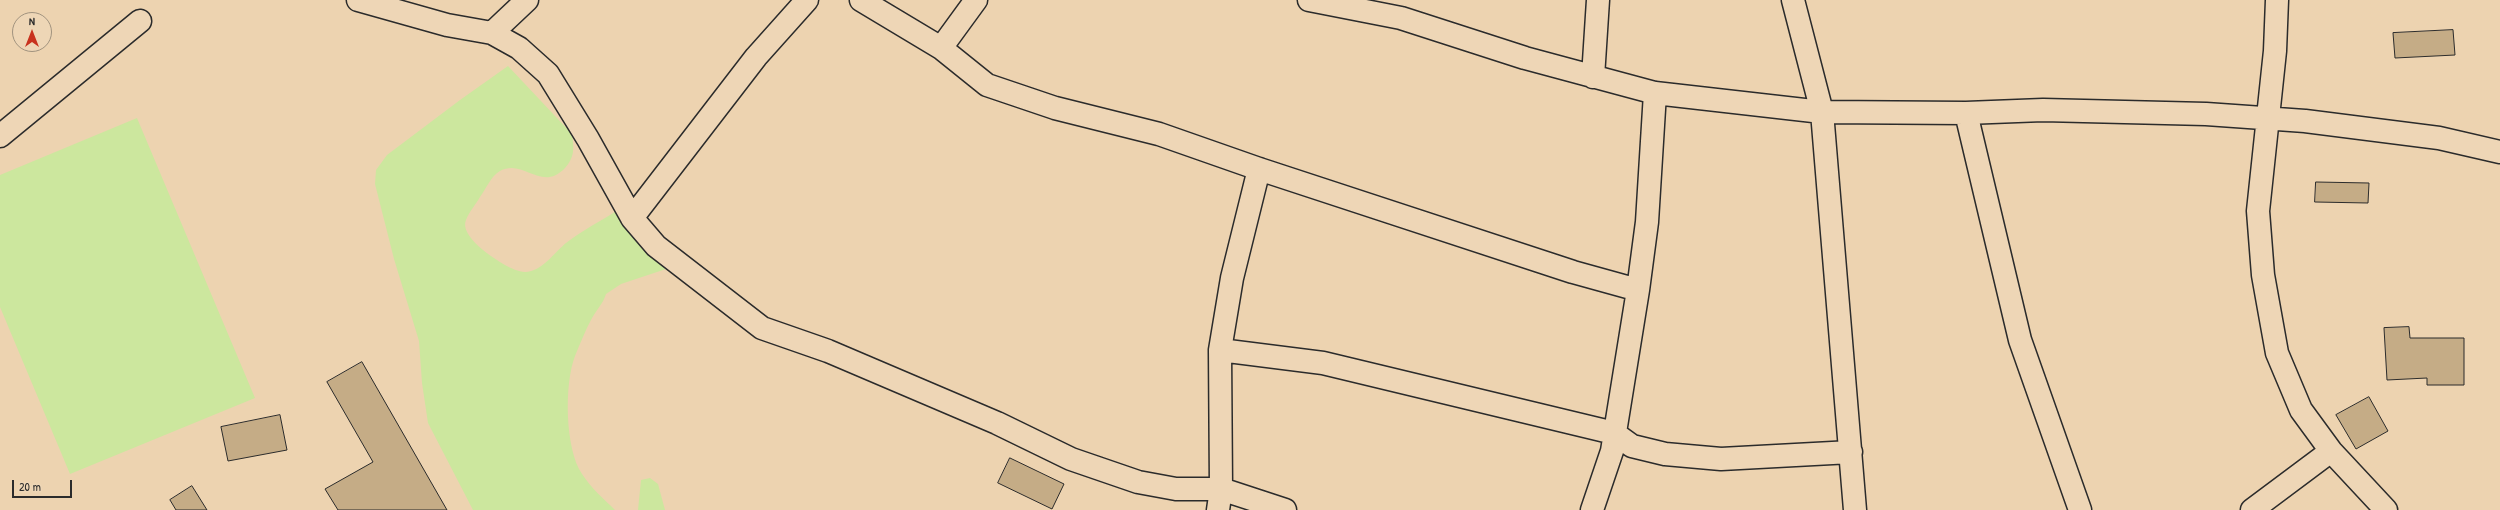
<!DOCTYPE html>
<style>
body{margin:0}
#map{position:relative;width:2500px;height:510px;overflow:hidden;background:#edd3b0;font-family:"Patrick Hand",sans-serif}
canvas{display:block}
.north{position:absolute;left:12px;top:12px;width:40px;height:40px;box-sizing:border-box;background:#eed6b6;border:1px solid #a0927e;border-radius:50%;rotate:0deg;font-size:11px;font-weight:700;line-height:16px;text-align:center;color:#2b2b2b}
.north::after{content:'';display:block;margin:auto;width:14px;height:18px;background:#c8321e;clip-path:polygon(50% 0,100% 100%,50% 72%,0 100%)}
.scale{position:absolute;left:12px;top:480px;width:60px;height:18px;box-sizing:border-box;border:2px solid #2b2b2b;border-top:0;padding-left:5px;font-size:12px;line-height:14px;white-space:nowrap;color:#2b2b2b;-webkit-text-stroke:3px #eed6b6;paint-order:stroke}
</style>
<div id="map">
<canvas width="2500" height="510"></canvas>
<div class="north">N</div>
<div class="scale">20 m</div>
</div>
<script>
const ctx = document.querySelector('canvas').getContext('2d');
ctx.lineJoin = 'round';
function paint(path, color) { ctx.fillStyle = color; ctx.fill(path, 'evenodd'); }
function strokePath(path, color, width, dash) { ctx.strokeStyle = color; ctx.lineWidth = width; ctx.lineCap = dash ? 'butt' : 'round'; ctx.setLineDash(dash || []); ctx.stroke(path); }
const green = new Path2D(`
 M 508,66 L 572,134 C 574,148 575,157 565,168 C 541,193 524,158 500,171 C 491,176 486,189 480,197 C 476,204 469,212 466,220 C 459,236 493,258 505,265 C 513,269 522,274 531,271 C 544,268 556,251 566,243 C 583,230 602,220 620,209 L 666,269 L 621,284 L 606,294 C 603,304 596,310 591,320 C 585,331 580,344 575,356 C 564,384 565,449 582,474 C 591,488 604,499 615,510 L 473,510 L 428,423 L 422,383 L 419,341 L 394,259 L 375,184 L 376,170 L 387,155 L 460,100 Z
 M 137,118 L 255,398 L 70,474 L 0,307 L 0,175 Z
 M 650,478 L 658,484 L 665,510 L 638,510 L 641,480 Z`);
const building = new Path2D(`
 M 2453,30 L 2455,55 L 2395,58 L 2393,33 Z
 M 2316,182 L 2369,183 L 2368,203 L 2315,202 Z
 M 2409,327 L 2410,338 L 2464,338 L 2464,385 L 2427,385 L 2427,378 L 2387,380 L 2384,328 Z
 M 362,362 L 447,510 L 338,510 L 325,489 L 373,462 L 327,382 Z
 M 2369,397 L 2388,431 L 2356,449 L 2336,415 Z
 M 280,415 L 287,450 L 228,461 L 221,427 Z
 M 1010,458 L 1064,484 L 1052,509 L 998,483 Z
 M 192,486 L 207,510 L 176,510 L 170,500 Z`);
const street = new Path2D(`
 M 358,0 L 447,25 L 492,33 L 519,48 L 548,74 L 588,139 L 632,218 L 656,246 L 762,328 L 828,351 L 997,423 L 1071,459 L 1138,482 L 1176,489 L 1221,489 L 1285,510
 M 861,0 L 941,48 L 987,85 L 1055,108 L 1159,134 L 1259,169 L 1573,272 L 1638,290
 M 1309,0 L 1401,18 L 1525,58 L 1655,93 L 1822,112 L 1966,113 L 2043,110 L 2206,114 L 2305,121 L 2439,138 L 2500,152
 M 1793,0 L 1822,112 L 1855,510
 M 2277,0 L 2275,51 L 2258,211 L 2263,275 L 2277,353 L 2301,410 L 2331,451 L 2386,510
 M 492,33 L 527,0
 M 941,48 L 976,0
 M 1593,77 L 1598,0
 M 1966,113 L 2020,340 L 2080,510
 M 0,136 L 140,21
 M 632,218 L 756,57 L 807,0
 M 1220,350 L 1323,363 L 1614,433 L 1632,446 L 1665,454 L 1721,459 L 1851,452
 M 1218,510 L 1221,489 L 1220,350 L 1232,278 L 1259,169
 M 1592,510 L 1612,451 L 1638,290 L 1647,222 L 1655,93
 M 2252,510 L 2331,451`);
paint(green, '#cce79e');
paint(building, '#c5ac86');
strokePath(building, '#2b2b2b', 1);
strokePath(street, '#2b2b2b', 25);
strokePath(street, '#eed6b6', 22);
</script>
